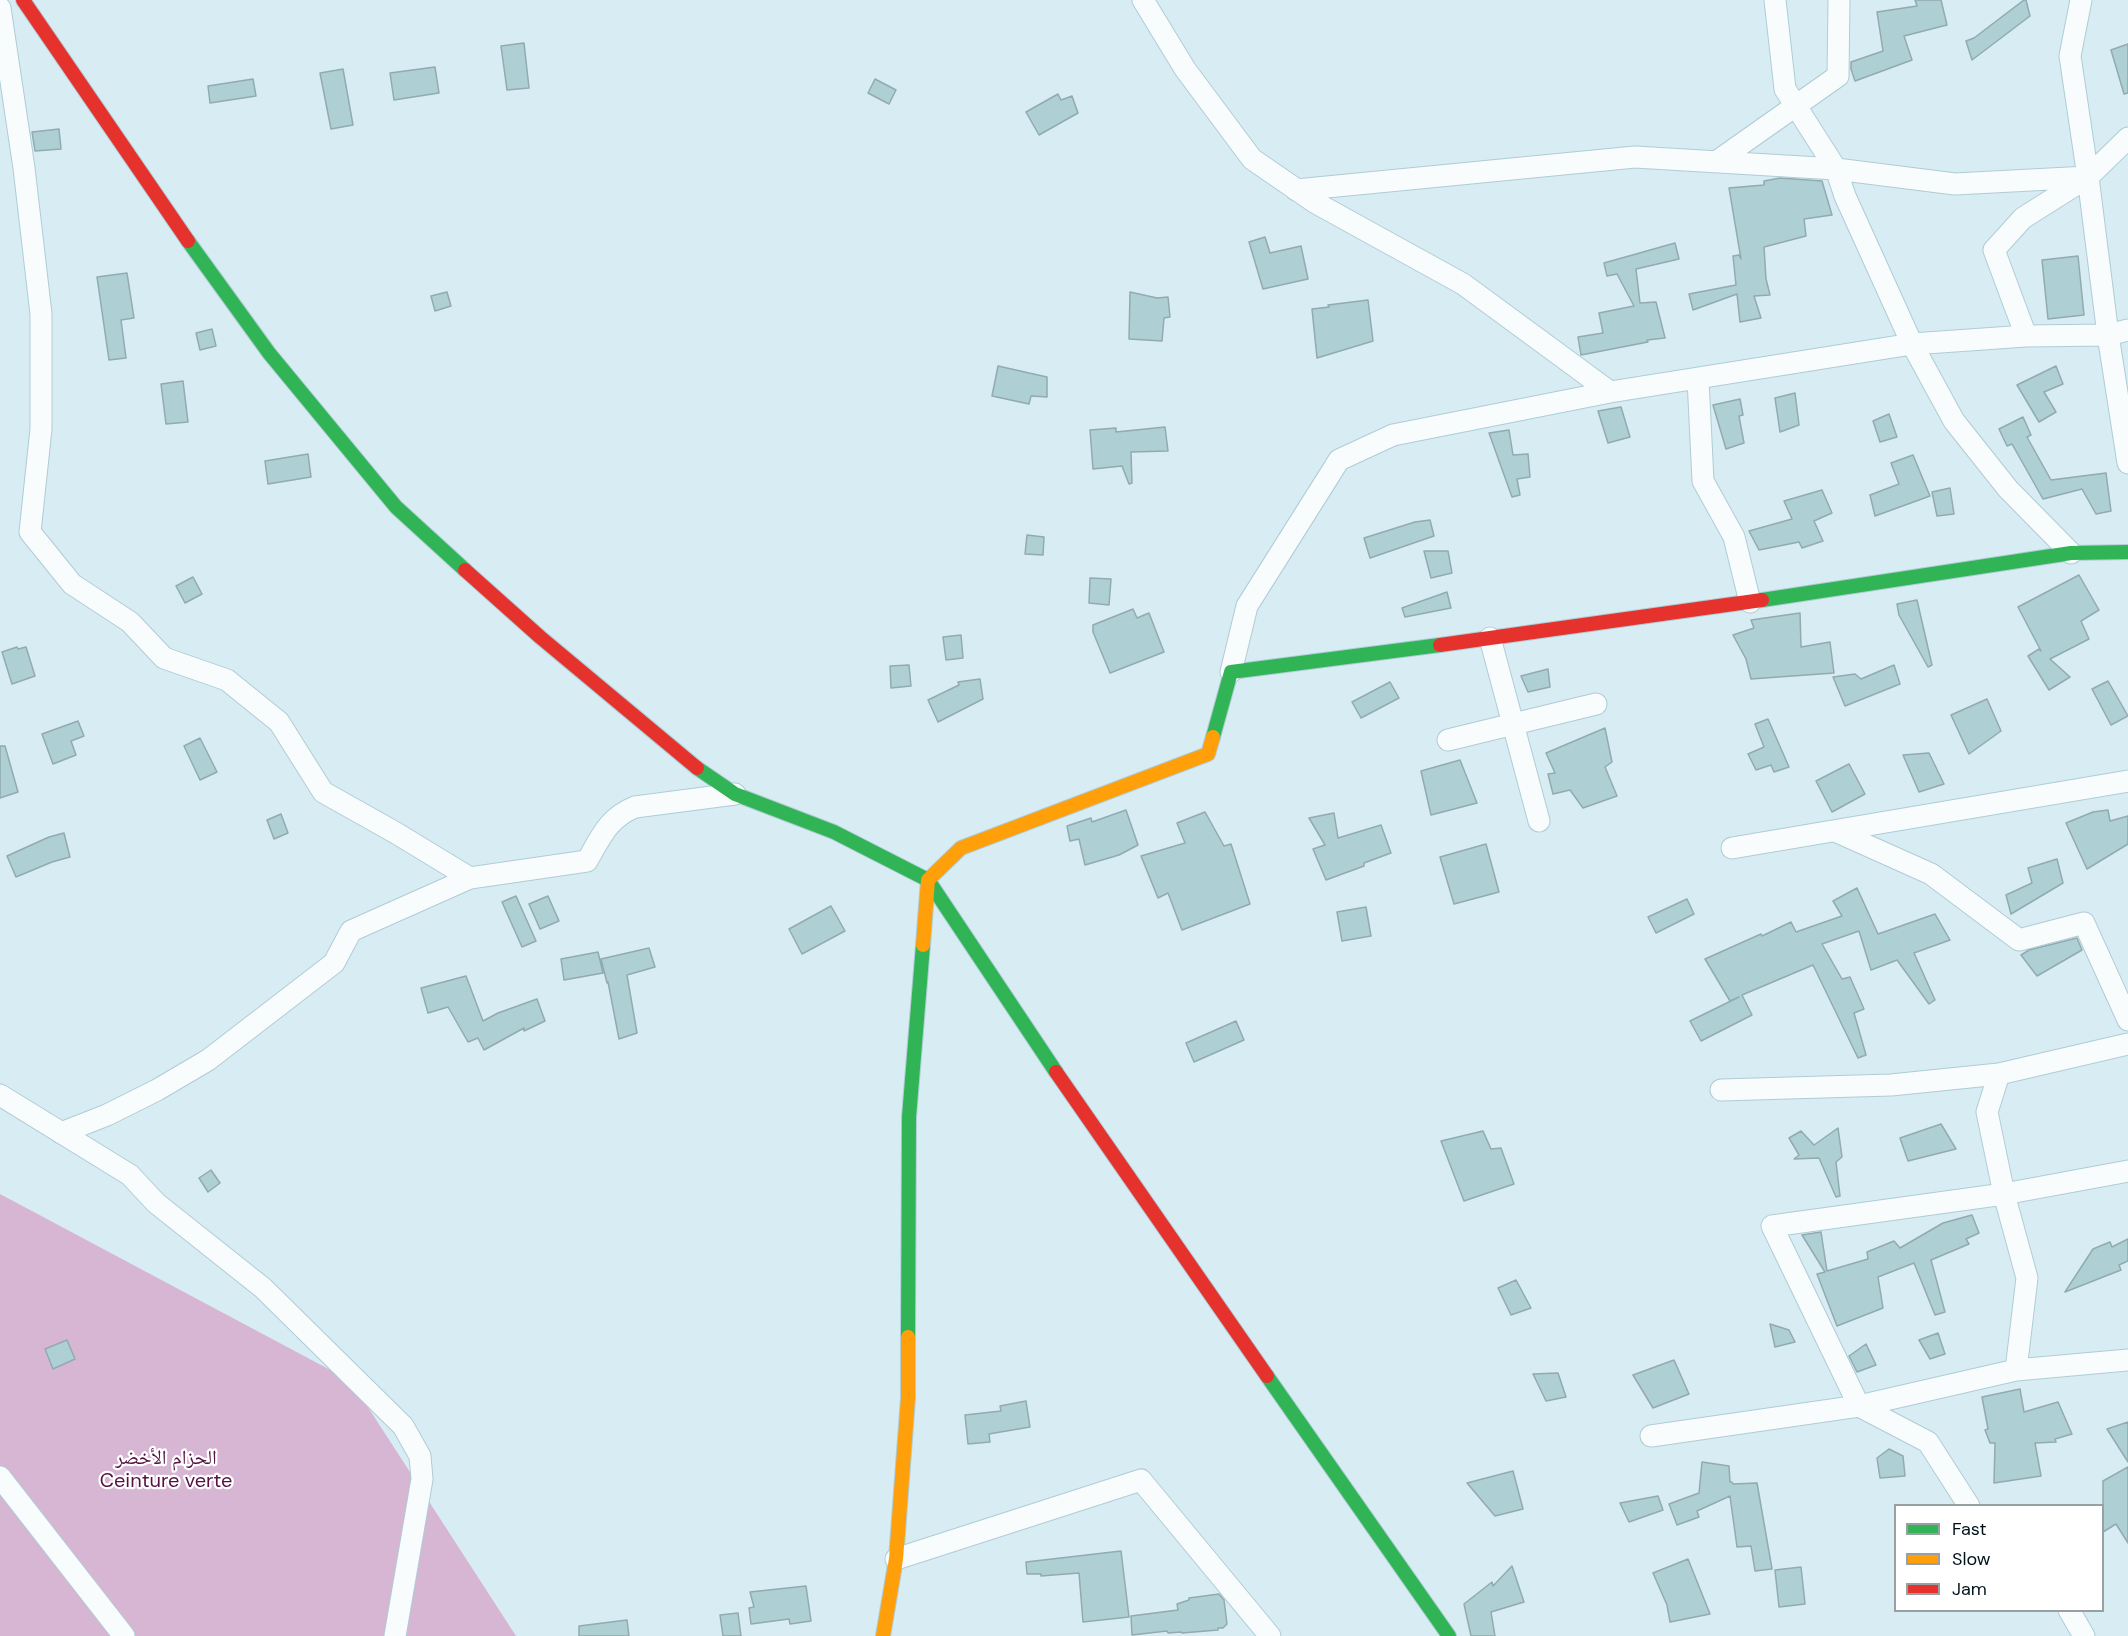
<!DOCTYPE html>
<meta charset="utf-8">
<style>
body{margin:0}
#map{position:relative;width:2128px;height:1636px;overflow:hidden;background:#d8ecf3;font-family:"DM Sans",sans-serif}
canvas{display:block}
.legend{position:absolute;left:1894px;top:1504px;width:210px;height:108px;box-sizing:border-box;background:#fff;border:2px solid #99a0a3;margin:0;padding:8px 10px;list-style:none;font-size:18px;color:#001219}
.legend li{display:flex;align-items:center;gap:12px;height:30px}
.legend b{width:30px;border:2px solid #99a0a3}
</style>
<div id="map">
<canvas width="2128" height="1636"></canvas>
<ul class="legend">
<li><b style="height:8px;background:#30b455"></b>Fast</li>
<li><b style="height:8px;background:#ff9f0a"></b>Slow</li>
<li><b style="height:8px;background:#e5322d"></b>Jam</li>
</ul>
</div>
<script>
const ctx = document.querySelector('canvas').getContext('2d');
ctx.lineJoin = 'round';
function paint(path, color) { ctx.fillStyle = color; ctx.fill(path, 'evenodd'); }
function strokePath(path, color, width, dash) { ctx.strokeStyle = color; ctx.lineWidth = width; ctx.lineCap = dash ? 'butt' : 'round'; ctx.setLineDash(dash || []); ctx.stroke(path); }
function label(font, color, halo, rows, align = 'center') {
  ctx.font = font + ' "DM Sans","Noto Naskh Arabic",sans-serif'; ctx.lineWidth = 4.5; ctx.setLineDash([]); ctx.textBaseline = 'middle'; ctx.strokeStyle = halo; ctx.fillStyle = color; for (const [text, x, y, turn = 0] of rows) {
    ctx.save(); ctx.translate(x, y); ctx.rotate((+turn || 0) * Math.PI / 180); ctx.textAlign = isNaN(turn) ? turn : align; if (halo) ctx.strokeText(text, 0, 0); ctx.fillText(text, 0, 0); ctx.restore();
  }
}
const forest = new Path2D(`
 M 0,1194 L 351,1381 L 516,1636 L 0,1636 Z`);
const building = new Path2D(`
 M 1915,0 L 1941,0 L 1947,25 L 1904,36 L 1912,60 L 1855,81 L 1851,69 L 1851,62 L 1883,51 L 1877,12 L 1917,6 Z
 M 2024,0 L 2026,0 L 2030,16 L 1972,60 L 1966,41 L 1974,38 Z
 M 524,43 L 529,88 L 507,90 L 501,46 Z
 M 2128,44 L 2128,93 L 2124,94 L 2111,50 Z
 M 435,67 L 439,93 L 394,100 L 390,73 Z
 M 343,69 L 353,125 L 331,129 L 320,73 Z
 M 253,79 L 256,96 L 210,103 L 208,86 Z
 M 875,79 L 896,90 L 889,104 L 868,93 Z
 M 1058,94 L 1061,100 L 1072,96 L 1078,113 L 1039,135 L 1026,112 Z
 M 59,129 L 61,149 L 35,151 L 32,132 Z
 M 1780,178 L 1822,181 L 1832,215 L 1804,219 L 1806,236 L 1764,247 L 1766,279 L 1770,295 L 1754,296 L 1761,318 L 1740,322 L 1737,294 L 1693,310 L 1689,294 L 1736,285 L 1733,256 L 1739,255 L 1741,259 L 1729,188 L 1764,185 L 1764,181 Z
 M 1265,237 L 1270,253 L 1301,246 L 1308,279 L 1263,289 L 1249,242 Z
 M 1675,243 L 1679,259 L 1636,269 L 1640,303 L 1656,302 L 1665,338 L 1647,340 L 1648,342 L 1581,355 L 1578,337 L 1603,333 L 1599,313 L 1634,306 L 1617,274 L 1607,276 L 1604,263 Z
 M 2078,256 L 2084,315 L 2048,319 L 2042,260 Z
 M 127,273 L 134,318 L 121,320 L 126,358 L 109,360 L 97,277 Z
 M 447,292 L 451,306 L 435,311 L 431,296 Z
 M 1130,292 L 1157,298 L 1168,297 L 1170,317 L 1164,318 L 1162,341 L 1129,339 Z
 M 1368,300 L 1373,341 L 1317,358 L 1312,309 L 1329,307 L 1328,305 Z
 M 212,329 L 216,346 L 200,350 L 196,333 Z
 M 998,366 L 1047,377 L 1047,397 L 1031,396 L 1029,404 L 992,396 Z
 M 2056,366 L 2063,384 L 2044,392 L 2056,412 L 2039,422 L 2017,385 Z
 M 183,381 L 188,422 L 166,424 L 161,384 Z
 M 1795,393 L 1799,425 L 1780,432 L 1775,398 Z
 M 1740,399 L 1743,415 L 1739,416 L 1744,443 L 1726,449 L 1713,405 Z
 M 1621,407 L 1630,437 L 1608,443 L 1598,411 Z
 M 1889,414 L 1897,437 L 1880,442 L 1873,421 Z
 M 2023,417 L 2031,435 L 2027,437 L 2051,480 L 2106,473 L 2111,511 L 2096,514 L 2082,489 L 2043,499 L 2012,444 L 2007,446 L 1999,429 Z
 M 1165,427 L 1168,451 L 1131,452 L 1132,483 L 1129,484 L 1122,466 L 1093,469 L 1090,430 L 1116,428 L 1116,432 Z
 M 1509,430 L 1513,455 L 1528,454 L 1530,477 L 1517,479 L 1520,495 L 1512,497 L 1489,433 Z
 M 308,454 L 311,477 L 268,484 L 265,461 Z
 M 1913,455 L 1930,496 L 1875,516 L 1870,495 L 1899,484 L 1891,463 Z
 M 1950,488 L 1954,514 L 1937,516 L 1932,492 Z
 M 1822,490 L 1832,513 L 1814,521 L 1823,541 L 1802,548 L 1799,542 L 1759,550 L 1749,531 L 1792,519 L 1784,501 Z
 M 1430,520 L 1434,536 L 1370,558 L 1364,538 L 1415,522 Z
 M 1027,535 L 1044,537 L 1043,555 L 1025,554 Z
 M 1424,551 L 1448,551 L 1452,573 L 1431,578 Z
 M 2079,575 L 2099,610 L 2081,621 L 2089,639 L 2050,659 L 2070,677 L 2049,690 L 2028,656 L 2039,649 L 2041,651 L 2018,607 Z
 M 193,577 L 202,594 L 185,603 L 176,586 Z
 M 1090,578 L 1111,579 L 1109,605 L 1089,603 Z
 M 1447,592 L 1451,608 L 1405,617 L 1402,608 Z
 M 1917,600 L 1932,665 L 1928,667 L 1899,615 L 1897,604 Z
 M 1133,609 L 1137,618 L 1149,613 L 1164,652 L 1110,673 L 1093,632 L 1093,625 Z
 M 1800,613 L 1801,647 L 1830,642 L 1834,673 L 1751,679 L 1746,659 L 1733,635 L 1754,628 L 1751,620 Z
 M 961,635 L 963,658 L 946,660 L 943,637 Z
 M 17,647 L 18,649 L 26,647 L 35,676 L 12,684 L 2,652 Z
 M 909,665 L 911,686 L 891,688 L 890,666 Z
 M 1894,665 L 1900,684 L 1845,706 L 1833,677 L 1855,674 L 1861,679 Z
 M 1548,669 L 1550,687 L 1528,692 L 1521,676 Z
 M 980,679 L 983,699 L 938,722 L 928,700 L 959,685 L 958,682 Z
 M 2108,681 L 2128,716 L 2111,725 L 2092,689 Z
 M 1390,682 L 1399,698 L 1361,718 L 1352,702 Z
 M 1987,699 L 2001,731 L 1969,754 L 1951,715 Z
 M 1768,719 L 1789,767 L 1774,772 L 1771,765 L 1756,770 L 1748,754 L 1764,747 L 1755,724 Z
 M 78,721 L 84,736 L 71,741 L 76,755 L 53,764 L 42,734 Z
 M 1605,728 L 1612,762 L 1605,767 L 1617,796 L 1583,808 L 1570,790 L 1553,794 L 1548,774 L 1555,773 L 1546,753 Z
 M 200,738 L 217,772 L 200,780 L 184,746 Z
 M 0,746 L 5,746 L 18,792 L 0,798 Z
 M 1929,753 L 1944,784 L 1919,792 L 1903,755 Z
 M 1460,760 L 1477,803 L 1431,815 L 1421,771 Z
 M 1849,764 L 1865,794 L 1832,812 L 1816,781 Z
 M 1126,810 L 1138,845 L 1119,855 L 1085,865 L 1079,839 L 1070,841 L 1067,826 L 1091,818 L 1092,822 Z
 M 2108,810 L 2110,821 L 2128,816 L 2128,844 L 2087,869 L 2066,823 L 2093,812 Z
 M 1205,812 L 1224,846 L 1231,844 L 1250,904 L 1182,930 L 1168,893 L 1158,898 L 1141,856 L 1185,843 L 1177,823 Z
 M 1334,813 L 1338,838 L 1381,825 L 1391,853 L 1364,863 L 1364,866 L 1326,880 L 1313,849 L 1325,845 L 1309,818 Z
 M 281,814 L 288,833 L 274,839 L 267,820 Z
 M 64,833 L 70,857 L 52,862 L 16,877 L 7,856 L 49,837 Z
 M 1486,844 L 1499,892 L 1454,904 L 1440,857 Z
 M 2057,859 L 2063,883 L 2011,914 L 2006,895 L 2032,883 L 2028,868 Z
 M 1857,888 L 1878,934 L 1935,914 L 1950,940 L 1914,953 L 1935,1000 L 1929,1004 L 1897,960 L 1871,970 L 1859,931 L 1822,944 L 1842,979 L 1850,977 L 1864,1009 L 1854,1013 L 1866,1055 L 1858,1058 L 1813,965 L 1742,995 L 1752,1015 L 1701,1041 L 1690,1021 L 1739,997 L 1730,1001 L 1705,959 L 1761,934 L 1762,936 L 1791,922 L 1796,932 L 1842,916 L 1833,901 Z
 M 516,896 L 536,941 L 522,947 L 502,902 Z
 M 548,896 L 559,921 L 540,929 L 529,904 Z
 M 1687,899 L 1694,914 L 1656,933 L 1648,917 Z
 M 831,906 L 845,931 L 802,954 L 789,929 Z
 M 1366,907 L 1371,936 L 1342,941 L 1337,912 Z
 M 2077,938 L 2082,950 L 2037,976 L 2021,955 L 2029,950 Z
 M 649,948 L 655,967 L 627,975 L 637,1033 L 619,1039 L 608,982 L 607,983 L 601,959 Z
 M 598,952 L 603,973 L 564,980 L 561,959 Z
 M 466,976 L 483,1021 L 498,1013 L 537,999 L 545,1021 L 524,1031 L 524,1028 L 484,1050 L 478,1038 L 468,1042 L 448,1007 L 428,1013 L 421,988 Z
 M 1236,1021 L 1244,1040 L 1194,1062 L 1186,1043 Z
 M 1941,1124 L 1956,1149 L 1908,1161 L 1900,1138 Z
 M 1838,1128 L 1842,1157 L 1836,1162 L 1840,1196 L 1836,1197 L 1819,1158 L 1794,1159 L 1799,1155 L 1789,1138 L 1801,1131 L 1814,1145 Z
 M 1483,1131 L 1491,1149 L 1501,1148 L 1514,1184 L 1464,1201 L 1441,1141 Z
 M 211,1170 L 220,1183 L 208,1192 L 199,1178 Z
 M 1972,1215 L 1979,1233 L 1966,1239 L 1969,1244 L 1931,1260 L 1945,1312 L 1935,1315 L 1914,1263 L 1878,1277 L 1883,1308 L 1837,1326 L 1817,1274 L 1825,1272 L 1802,1235 L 1821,1232 L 1827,1271 L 1868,1259 L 1867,1252 L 1894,1241 L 1900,1248 L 1943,1223 Z
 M 2128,1239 L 2128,1261 L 2119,1265 L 2121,1270 L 2065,1292 L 2093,1249 L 2110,1242 L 2112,1247 Z
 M 1516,1280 L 1531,1308 L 1511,1315 L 1498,1288 Z
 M 1770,1324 L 1789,1330 L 1795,1342 L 1775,1347 Z
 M 1938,1333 L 1945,1354 L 1930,1359 L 1919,1340 Z
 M 67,1340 L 75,1359 L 53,1369 L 45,1349 Z
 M 1866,1344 L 1876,1365 L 1857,1372 L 1849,1356 Z
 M 1674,1360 L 1689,1394 L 1653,1408 L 1633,1375 Z
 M 1558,1373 L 1566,1397 L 1546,1401 L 1533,1374 Z
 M 2020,1389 L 2024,1412 L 2058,1402 L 2072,1434 L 2055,1439 L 2056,1442 L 2035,1443 L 2041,1476 L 1994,1483 L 1995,1443 L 1990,1443 L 1985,1430 L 1988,1429 L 1982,1397 Z
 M 1026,1401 L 1030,1427 L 989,1434 L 990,1442 L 968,1444 L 965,1415 L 1001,1411 L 1000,1406 Z
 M 2128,1422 L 2128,1462 L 2107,1429 Z
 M 1889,1449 L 1903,1456 L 1905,1476 L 1880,1478 L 1877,1458 Z
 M 1702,1462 L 1729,1466 L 1730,1482 L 1732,1482 L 1733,1484 L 1757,1483 L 1772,1569 L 1755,1571 L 1751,1546 L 1737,1547 L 1730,1496 L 1697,1511 L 1699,1517 L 1677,1525 L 1669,1504 L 1699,1493 Z
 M 2128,1467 L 2128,1543 L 2116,1524 L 2103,1532 L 2103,1481 Z
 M 1513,1471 L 1523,1509 L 1495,1516 L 1467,1483 Z
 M 1658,1496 L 1663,1510 L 1629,1522 L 1620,1503 Z
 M 1121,1551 L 1129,1617 L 1083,1622 L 1079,1573 L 1041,1576 L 1041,1574 L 1027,1574 L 1026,1562 Z
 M 1688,1559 L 1710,1614 L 1670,1622 L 1667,1605 L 1653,1573 Z
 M 1512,1566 L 1524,1602 L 1491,1612 L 1495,1636 L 1471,1636 L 1464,1604 L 1492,1582 L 1493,1586 Z
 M 1801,1567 L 1805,1604 L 1779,1607 L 1775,1570 Z
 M 806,1586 L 811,1621 L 790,1624 L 789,1619 L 751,1624 L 749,1608 L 754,1607 L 750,1592 Z
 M 1219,1594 L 1224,1600 L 1227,1624 L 1223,1628 L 1218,1628 L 1218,1630 L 1182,1633 L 1181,1632 L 1168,1633 L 1167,1631 L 1132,1635 L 1131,1616 L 1178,1610 L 1177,1604 L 1189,1600 L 1189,1598 Z
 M 738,1613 L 741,1636 L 723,1636 L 720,1615 Z
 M 627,1620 L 629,1636 L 579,1636 L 579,1626 Z`);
const street = new Path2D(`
 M 1143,0 L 1185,69 L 1252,159 L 1316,203 L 1463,284 L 1610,392
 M 1775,0 L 1785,89 L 1836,169 L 1845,196 L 1912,344 L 1954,421 L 2008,489 L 2071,553
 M 2081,0 L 2070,56 L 2088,177 L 2108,335 L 2128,463
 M 0,8 L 24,168 L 41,314 L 41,429 L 30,532 L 72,584 L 130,622 L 164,658 L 227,680 L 279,722 L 323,792 L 396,833 L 470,878
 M 1716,162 L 1838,76 L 1839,0
 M 1296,190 L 1635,157 L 1836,169 L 1955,184 L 2088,177
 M 2026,336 L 1994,250 L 2023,218 L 2088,177 L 2128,138
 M 1698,379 L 1703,481 L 1734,537 L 1750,602
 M 1490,638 L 1539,821
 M 1231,672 L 1247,606 L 1339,460 L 1393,435 L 1610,392 L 1912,344 L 2026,336 L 2108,335 L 2128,330
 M 1448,740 L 1596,704
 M 1835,831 L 1931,874 L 2019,940 L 2084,923 L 2128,1020
 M 1732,848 L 2128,781
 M 1999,1074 L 1987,1112 L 2004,1194 L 2027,1278 L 2016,1370
 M 1721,1090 L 1891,1085 L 1999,1074 L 2128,1044
 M 0,1095 L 130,1175 L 156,1203 L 263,1288 L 403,1426 L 420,1456 L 422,1479 L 395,1636
 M 61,1133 L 107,1115 L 157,1090 L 208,1060 L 334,963 L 351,931 L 470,878 L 587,861 C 601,837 608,818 635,807 L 735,794
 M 1651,1436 L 1859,1406 L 2016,1370 L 2128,1360
 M 0,1477 L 124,1636
 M 1969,1506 L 1928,1442 L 1859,1406 L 1772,1226 L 2004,1194 L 2128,1171
 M 896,1559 L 1141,1480 L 1270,1636
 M 2069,1610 L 2084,1636`);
const fast = new Path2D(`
 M 188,241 L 269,353 L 396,507 L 465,570
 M 1762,600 L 2071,553 L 2128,552
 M 1213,737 L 1231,672 L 1440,645
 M 697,768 L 735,794 L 834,832 L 928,880 L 1056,1072
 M 908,1337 L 909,1117 L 923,945
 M 1267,1376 L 1449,1636`);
const slow = new Path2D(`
 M 923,945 L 928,880 L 961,848 L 1208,754 L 1213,737
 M 883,1636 L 896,1559 L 908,1398 L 908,1337`);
const jam = new Path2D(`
 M 23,0 L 188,241
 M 465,570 L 540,637 L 697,768
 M 1440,645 L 1762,600
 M 1056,1072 L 1267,1376`);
const parkNames = [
 ["الحزام الأخضر",166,1459],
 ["Ceinture verte",166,1482]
];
paint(forest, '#d7b6d3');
paint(building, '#aecfd4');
strokePath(building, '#91abaf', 1.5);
strokePath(street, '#afccd6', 23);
strokePath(fast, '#afccd6', 16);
strokePath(slow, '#afccd6', 16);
strokePath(jam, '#afccd6', 16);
strokePath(street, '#f9fcfd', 21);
strokePath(fast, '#30b455', 14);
strokePath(slow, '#ff9f0a', 14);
strokePath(jam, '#e5322d', 14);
label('20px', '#561142', '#fff', parkNames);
</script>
